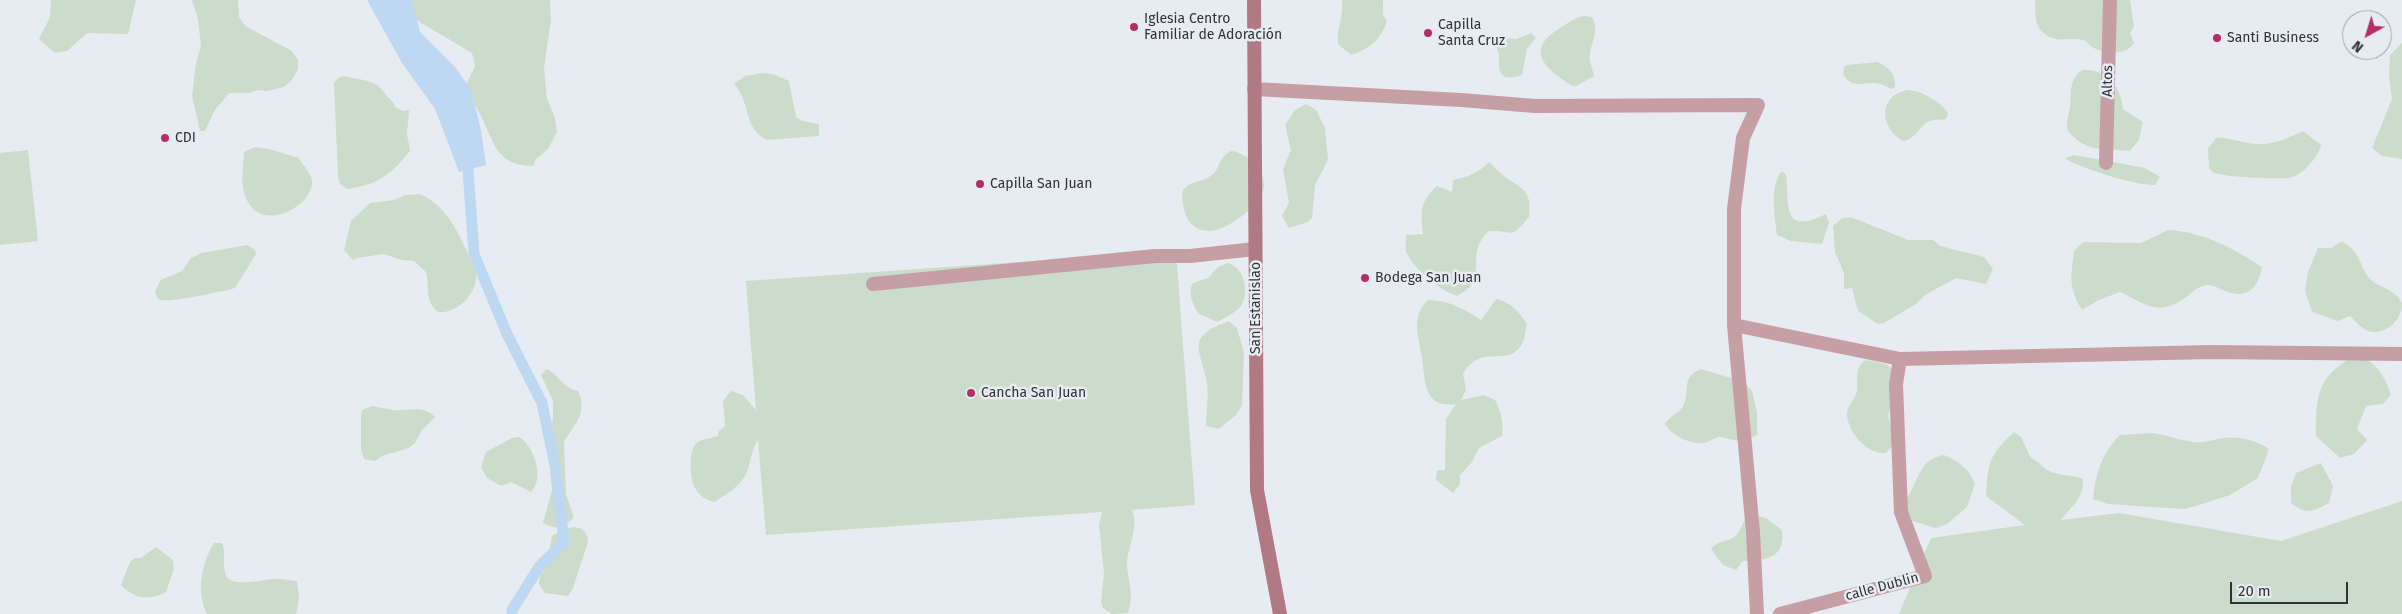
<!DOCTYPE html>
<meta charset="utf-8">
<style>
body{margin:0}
#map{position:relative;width:2402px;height:614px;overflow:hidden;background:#e7ecf2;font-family:"Fira Sans",sans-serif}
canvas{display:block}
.north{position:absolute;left:2342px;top:10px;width:50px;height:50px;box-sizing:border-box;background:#e7ecf2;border:1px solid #9ea2a6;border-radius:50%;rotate:219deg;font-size:14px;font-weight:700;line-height:20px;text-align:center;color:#303235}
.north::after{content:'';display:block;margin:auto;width:18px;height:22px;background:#b82c64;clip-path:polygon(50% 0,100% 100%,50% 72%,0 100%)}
.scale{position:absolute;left:2230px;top:582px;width:118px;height:22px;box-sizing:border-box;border:2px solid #303235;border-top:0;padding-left:6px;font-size:15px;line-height:18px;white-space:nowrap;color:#303235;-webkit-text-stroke:4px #e7ecf2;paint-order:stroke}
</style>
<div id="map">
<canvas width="2402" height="614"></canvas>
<div class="north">N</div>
<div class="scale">20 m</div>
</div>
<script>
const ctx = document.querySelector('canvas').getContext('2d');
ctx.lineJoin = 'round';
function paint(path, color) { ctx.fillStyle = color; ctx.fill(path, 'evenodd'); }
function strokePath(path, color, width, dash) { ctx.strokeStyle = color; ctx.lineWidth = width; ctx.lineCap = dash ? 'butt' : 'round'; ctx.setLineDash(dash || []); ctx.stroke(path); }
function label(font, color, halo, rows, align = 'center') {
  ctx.font = font + ' "Fira Sans",sans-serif'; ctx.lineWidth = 5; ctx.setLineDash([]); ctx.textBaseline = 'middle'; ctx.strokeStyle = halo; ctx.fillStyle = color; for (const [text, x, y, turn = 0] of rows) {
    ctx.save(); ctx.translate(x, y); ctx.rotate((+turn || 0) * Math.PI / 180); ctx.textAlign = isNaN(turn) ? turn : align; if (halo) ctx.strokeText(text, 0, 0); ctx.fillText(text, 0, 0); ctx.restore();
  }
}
const green = new Path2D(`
 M 51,0 L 136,0 L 128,34 L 87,33 L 67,51 L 55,53 L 39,39 L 50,17 Z
 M 192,0 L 238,0 L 239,17 L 245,26 L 292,51 L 298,60 L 298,69 L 292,80 L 284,87 L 267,91 L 258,90 L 250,93 L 229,93 L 215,110 L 205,131 L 200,131 L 192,96 L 196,63 L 201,46 L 198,19 Z
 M 400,0 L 550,0 L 551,20 L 544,68 L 547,99 L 555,118 L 557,132 L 548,149 L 535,160 L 534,166 C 498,166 495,146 482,118 C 477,107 470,98 465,87 L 475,66 L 472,53 L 413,18 Z
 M 1342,0 L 1383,0 L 1383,15 L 1387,21 C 1380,41 1369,49 1351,55 L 1338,44 C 1336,29 1344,16 1342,0 Z
 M 2035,0 L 2130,0 L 2134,26 L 2130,33 L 2134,43 C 2126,56 2104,54 2092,47 C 2089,45 2087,41 2083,40 C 2070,36 2059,44 2046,35 C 2033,25 2036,14 2035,0 Z
 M 1584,16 L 1592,17 C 1601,33 1588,46 1590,61 C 1591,66 1593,71 1594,76 L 1574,87 C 1551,72 1522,53 1557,30 C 1567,24 1573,18 1584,16 Z
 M 1531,33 L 1536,38 L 1527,49 L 1522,75 C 1503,81 1498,77 1499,57 C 1500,53 1496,47 1494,42 L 1501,38 L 1516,39 Z
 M 2402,43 L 2402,159 L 2382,156 L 2372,148 L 2392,99 L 2389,76 L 2390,55 Z
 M 1877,62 C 1889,67 1896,74 1895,87 L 1891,89 C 1888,87 1884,85 1880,84 C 1865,80 1853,91 1843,74 L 1844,67 L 1847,65 Z
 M 2083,70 C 2107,69 2121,86 2123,109 L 2143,122 L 2139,140 L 2130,151 C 2103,148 2088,154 2068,131 C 2065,122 2069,116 2070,107 C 2072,93 2068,78 2083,70 Z
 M 761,73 L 773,74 L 789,81 L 796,117 L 802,121 L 819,124 L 819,136 L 767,140 C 742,127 752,104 734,84 L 745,76 Z
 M 344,76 C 362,81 375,78 386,95 C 390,100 394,101 395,107 L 403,111 L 409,110 L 407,134 L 410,151 C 391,175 377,185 347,189 L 340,184 L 338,177 L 334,83 L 338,78 Z
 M 1908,90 C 1922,91 1940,101 1948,113 L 1946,119 C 1941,120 1934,119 1930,121 C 1919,125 1917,139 1903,141 C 1880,129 1877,95 1908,90 Z
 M 1306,104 L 1316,110 L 1325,128 L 1328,160 L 1315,185 L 1312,218 L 1308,222 L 1289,228 L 1282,216 L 1289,203 L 1283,169 L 1291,150 L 1285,125 L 1295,110 Z
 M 2303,131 L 2321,145 C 2319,156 2304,173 2293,177 C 2286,180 2228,177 2219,174 C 2215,174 2211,171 2209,168 L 2208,149 L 2216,138 C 2227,137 2236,141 2247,143 C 2267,147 2285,140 2303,131 Z
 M 255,147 L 269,149 L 299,158 C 303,165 311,173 312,181 C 314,206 260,235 246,198 C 240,185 243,166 244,152 Z
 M 28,150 L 38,241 L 0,245 L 0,153 Z
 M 1231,151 C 1248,153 1269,172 1263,191 C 1258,206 1227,231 1210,231 C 1192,231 1184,218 1183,202 C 1182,197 1181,191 1186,187 C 1193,181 1206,181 1213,174 C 1221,166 1218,158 1231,151 Z
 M 2074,155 L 2145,168 L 2160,177 L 2155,185 C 2138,186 2078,168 2065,158 Z
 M 1489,162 C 1494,166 1498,172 1504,176 C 1523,190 1532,189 1529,217 C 1509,241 1515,230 1489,231 C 1462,255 1493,278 1457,296 C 1442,292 1411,267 1406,251 C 1405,246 1406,240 1406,235 L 1423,234 C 1421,210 1419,203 1437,186 L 1452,192 L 1453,180 C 1467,177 1479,173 1489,162 Z
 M 1782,171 L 1786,175 C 1790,203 1780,237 1826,214 L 1829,223 L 1822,244 L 1791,241 L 1777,235 C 1775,218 1769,185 1782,171 Z
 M 420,194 C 451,207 463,244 476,272 C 479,292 458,314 438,312 C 424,301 430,288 426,272 L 414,261 L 401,260 L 384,254 L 356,258 L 353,260 L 344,250 L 351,221 L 370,203 L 394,200 L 405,195 Z
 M 1851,217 L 1908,240 L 1933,240 L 1940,246 L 1984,257 L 1993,269 L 1986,284 L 1956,278 L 1925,295 L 1916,304 L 1884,323 L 1878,324 L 1858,311 L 1852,288 L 1844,289 L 1844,273 L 1835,252 L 1833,226 L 1842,218 Z
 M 2168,230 C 2204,232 2233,248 2262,267 C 2258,288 2248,300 2225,291 C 2217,288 2211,283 2203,286 C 2193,289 2186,299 2177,303 C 2154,315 2140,301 2120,292 L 2099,300 L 2082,310 C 2068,288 2071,276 2074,251 L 2083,242 L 2141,243 Z
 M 2342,241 C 2345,244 2351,247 2354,251 C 2361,260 2363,273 2372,281 C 2383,289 2397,290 2402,304 C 2402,322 2383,336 2368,331 C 2361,328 2355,321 2350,316 L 2338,321 L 2312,312 L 2305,291 L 2308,272 L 2318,248 L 2331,248 Z
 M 247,245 L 255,250 L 256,254 L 235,288 C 225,291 168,303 161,300 C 156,298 156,295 155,291 L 161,280 L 182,271 L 191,258 L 201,253 Z
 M 1176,251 L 1195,505 L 1132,510 C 1140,529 1126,548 1127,567 C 1129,584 1134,596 1128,613 L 1112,614 L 1103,608 L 1101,602 L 1104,573 L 1099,525 L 1102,512 L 766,535 L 758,440 C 752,449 751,459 748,469 C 743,485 727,494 714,502 C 707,500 699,496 695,488 C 690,478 687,449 698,442 C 703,439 712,438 718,436 L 718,432 L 725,426 L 723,401 L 731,391 L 743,395 L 756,410 L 746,281 Z
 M 1228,263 C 1244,267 1250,292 1241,306 C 1237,312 1225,317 1218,322 L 1199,314 C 1193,305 1187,293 1193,283 L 1208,278 L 1218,267 Z
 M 1496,299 C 1511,302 1519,312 1527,324 C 1526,329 1525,335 1524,340 C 1510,372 1483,340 1463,374 L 1466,390 L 1461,400 L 1484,395 L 1495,400 C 1501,412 1504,423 1502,436 L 1479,448 L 1472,462 L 1460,475 L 1460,484 L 1453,493 L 1436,480 L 1437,470 L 1445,470 L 1446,419 L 1456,404 C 1428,408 1425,389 1423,365 C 1421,342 1408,319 1428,300 C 1450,301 1463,308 1481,320 Z
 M 1229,321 L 1237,328 L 1244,353 L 1242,405 L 1237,414 L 1219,429 L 1206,426 C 1206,412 1209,396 1207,382 C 1199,346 1186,337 1229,321 Z
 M 2359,353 C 2377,366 2384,373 2391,395 L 2383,404 L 2366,406 L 2357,429 L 2367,440 L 2354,454 L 2340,458 L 2316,436 C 2316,391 2318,376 2359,353 Z
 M 1866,360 L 1886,364 L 1892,369 L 1893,397 L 1888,416 L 1893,433 L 1894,444 L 1886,453 C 1867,455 1846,431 1847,412 C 1848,405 1855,399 1857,391 C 1859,378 1853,368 1866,360 Z
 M 546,369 C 559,373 560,387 578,391 C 589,414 573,425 564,442 L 566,494 L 574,518 C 564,526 555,531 543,523 L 552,490 L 550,444 L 553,416 L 553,401 L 541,375 Z
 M 1701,369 L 1744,382 L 1752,391 L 1757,412 L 1757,435 C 1739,445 1738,440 1719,437 C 1715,438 1709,442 1704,443 C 1689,444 1672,436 1665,424 C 1670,415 1680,414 1684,404 C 1690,389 1681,377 1701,369 Z
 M 373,406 C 382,408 393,411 402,410 C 416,410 424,406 435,417 L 422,430 L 415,443 L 409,448 L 382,456 L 375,461 L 364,459 L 361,450 L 361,415 L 362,410 Z
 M 2014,432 L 2021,437 L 2031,458 C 2039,461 2044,469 2051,472 C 2061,476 2072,474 2083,479 C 2083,501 2072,505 2061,520 L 2119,513 L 2281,541 L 2402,501 L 2402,614 L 1899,614 L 1931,538 L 2025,525 L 1986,496 C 1988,462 1989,455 2014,432 Z
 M 2153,433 C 2167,435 2181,441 2195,442 C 2204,443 2209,441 2217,439 C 2235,435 2255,439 2269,449 L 2258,478 L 2230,495 L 2202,504 L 2184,509 L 2108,504 L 2093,499 C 2096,473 2101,454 2120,435 Z
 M 519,437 C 534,445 545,479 531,492 L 511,482 L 501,486 L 487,478 L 481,467 L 486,452 L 512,438 Z
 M 1944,455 C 1959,462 1969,468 1975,484 L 1967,507 L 1947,524 L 1936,528 L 1912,521 L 1904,502 C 1919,484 1917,459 1944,455 Z
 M 2321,463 L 2333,486 L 2329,503 C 2313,512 2306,515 2291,503 L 2291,487 L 2296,473 Z
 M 1758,516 L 1766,518 L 1782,530 C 1786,559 1765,560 1743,561 L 1736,570 L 1723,565 L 1711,549 C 1718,540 1727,543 1735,536 C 1741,532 1741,524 1746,519 Z
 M 574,527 C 583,528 588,533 588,542 L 573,588 L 568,596 L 545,593 L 539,584 L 540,576 L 546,568 L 552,536 L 563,529 Z
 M 214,543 L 222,543 C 227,554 221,567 227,577 C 234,587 263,580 273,579 C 281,578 289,581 297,581 L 299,598 L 296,614 L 207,614 C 196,592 201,564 214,543 Z
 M 156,547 L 173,560 L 174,569 L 166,592 C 149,601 134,599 121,585 L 130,562 L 135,558 L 141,558 Z`);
const water = new Path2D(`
 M 367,0 L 412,0 L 420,32 L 456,68 L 471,90 L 481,130 L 486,165 L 459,172 L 435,109 L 402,63 Z`);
const stream = new Path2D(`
 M 467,155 L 474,254 L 507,334 L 542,403 L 555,465 L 564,542 L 539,567 L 512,610 L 512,614`);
const service = new Path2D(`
 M 873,284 L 1155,256 L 1190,256 L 1255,249`);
const minor = new Path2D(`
 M 1254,89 L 1461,100 L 1535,106 L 1758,105 L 1743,138 L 1734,209 L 1734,325 L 1753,532 L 1757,614
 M 2106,163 L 2110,0
 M 1734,325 L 1900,359 L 2211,352 L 2402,354
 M 1780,614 L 1925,576 L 1901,512 L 1896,384 L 1900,359`);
const secondary = new Path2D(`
 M 1254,0 L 1257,490 L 1280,614`);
const markers = [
 [1134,27,5,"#b82c64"],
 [1428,33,5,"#b82c64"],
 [2217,38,5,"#b82c64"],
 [165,138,5,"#b82c64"],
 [980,184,5,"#b82c64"],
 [1365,278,5,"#b82c64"],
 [971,393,5,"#b82c64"]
];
const poiNames = [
 ["Iglesia Centro",1144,19],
 ["Familiar de Adoración",1144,35],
 ["Capilla",1438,25],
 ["Santa Cruz",1438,41],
 ["Santi Business",2227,38],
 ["CDI",175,138],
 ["Capilla San Juan",990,184],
 ["Bodega San Juan",1375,278],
 ["Cancha San Juan",981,393]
];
const streetNames = [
 ["Altos",2108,81,-89],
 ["San Estanislao",1256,308,-90],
 ["calle Dublin",1882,587,-15]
];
paint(green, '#ccdcca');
paint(water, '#bed8f2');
strokePath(stream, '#bed8f2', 11);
strokePath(service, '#c69fa5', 14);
strokePath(minor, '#c69fa5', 14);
strokePath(secondary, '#b17983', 14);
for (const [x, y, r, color] of markers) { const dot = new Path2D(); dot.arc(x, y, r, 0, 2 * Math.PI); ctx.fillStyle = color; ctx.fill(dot); strokePath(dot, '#e7ecf2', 2); }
label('14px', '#303235', '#e7ecf2', poiNames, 'left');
label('14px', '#303235', '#e7ecf2', streetNames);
</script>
